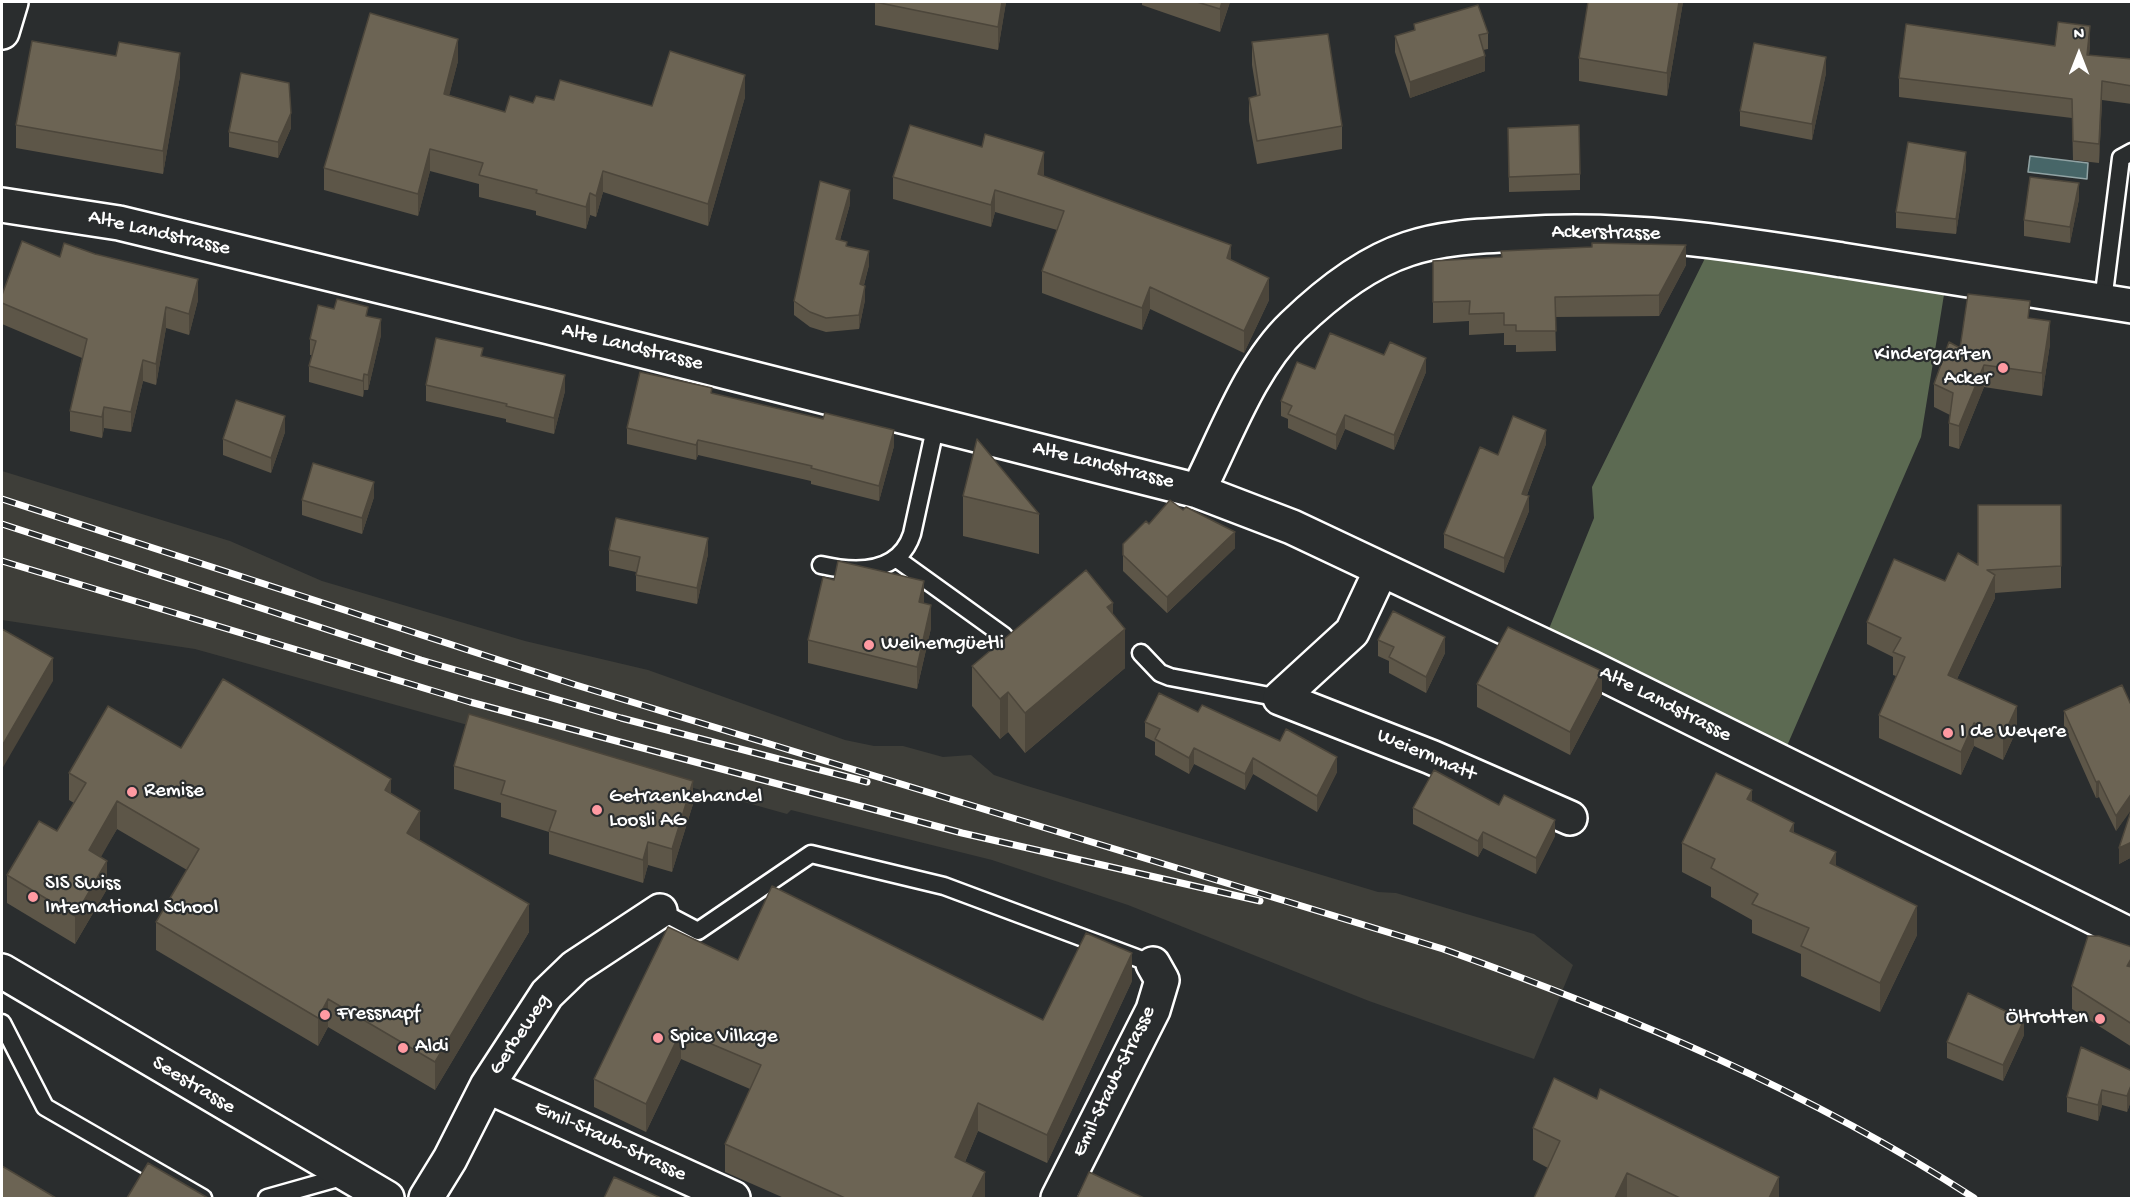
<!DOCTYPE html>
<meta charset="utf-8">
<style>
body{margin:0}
#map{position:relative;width:2133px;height:1200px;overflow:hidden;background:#2a2d2e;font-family:"Gochi Hand",sans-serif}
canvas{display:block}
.frame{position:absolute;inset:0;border:3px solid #fff;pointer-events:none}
.north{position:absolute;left:2049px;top:24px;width:60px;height:60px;-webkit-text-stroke:4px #2a2d2e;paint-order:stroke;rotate:0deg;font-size:16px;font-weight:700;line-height:24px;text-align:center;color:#fff}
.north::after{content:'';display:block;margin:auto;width:21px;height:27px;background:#fff;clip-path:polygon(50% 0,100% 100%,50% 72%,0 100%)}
</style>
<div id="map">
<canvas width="2133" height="1200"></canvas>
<div class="frame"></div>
<div class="north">N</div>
</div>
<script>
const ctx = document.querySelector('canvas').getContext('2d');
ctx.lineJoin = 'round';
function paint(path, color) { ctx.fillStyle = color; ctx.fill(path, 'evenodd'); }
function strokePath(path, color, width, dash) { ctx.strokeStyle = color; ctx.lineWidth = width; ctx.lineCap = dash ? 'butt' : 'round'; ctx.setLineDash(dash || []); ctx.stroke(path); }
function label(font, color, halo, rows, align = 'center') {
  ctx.font = font + ' "Gochi Hand",sans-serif'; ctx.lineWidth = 4.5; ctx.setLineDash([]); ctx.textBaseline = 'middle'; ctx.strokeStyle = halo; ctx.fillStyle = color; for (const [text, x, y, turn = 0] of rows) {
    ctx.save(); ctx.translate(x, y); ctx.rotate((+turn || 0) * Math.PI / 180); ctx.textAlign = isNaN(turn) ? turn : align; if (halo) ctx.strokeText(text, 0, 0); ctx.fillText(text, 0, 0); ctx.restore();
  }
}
const built = new Path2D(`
 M 2,471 L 230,541 L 322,581 L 525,641 L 648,670 L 845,740 L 874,746 L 903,746 L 943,757 L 971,755 L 994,775 L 1024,785 L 1378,892 L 1396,893 L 1534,934 L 1573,965 L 1534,1059 L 1369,1001 L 1128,905 L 992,860 L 791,810 L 787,814 L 195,649 L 2,620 Z`);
const green = new Path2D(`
 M 1714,240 L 1947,276 L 1921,437 L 1780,762 L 1542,646 L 1594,518 L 1592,487 Z`);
const water = new Path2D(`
 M 2030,156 L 2088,163 L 2087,179 L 2028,172 Z`);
const service = new Path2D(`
 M 2103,301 L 2121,158 L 2132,152
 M 897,559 L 1004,636
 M 821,565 C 856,573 899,574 912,534 L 936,424
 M 1141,653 L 1160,673 L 1170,677 L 1280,698
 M 660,911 L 698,931 L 811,854 L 944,886 L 1153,964
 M 2,1023 L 45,1107 L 203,1198
 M 267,1198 L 345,1176`);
const minor = new Path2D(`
 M 2,32 L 11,2
 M 2,205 L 119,223 L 549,327 L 1198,491 L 1292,527 L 1591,668 L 2132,936
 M 1198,491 C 1225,438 1250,367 1293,326 C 1325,295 1365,263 1408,249 C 1443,237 1481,236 1518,234 C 1628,226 1734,243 1842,260 C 1938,275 2035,290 2132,306
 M 1381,570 L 1352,632 L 1280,698 L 1431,757 L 1570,818
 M 487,1086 L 733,1198
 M 426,1198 L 450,1159 L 487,1086 L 547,994 L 575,967 L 660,911
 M 1058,1198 L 1153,1010 L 1162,980 L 1153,964`);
const primary = new Path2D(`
 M 2,971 L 387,1198`);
const rail = new Path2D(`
 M 2,499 L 576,685 L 1443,949 C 1628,1015 1809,1091 1974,1198
 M 2,524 L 421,660 L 621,718 L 867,782
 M 2,561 L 470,702 L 962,833 L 1260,901`);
const wall = new Path2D(`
 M 875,2 L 1006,2 L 998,50 L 875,25 Z
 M 1142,2 L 1230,2 L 1220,32 L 1142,5 Z
 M 1588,2 L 1683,2 L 1667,96 L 1579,81 L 1579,58 Z
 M 1414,24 L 1488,33 L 1488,49 L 1483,50 L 1485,71 L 1410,98 L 1395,52 L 1395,36 L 1414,30 Z
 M 1252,42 L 1342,126 L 1342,149 L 1257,164 L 1249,121 L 1249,98 L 1257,96 L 1252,65 Z
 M 2090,45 L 2089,55 L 2132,59 L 2132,104 L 2102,100 L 2099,163 L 2073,160 L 2072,118 L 1899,97 L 1899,78 L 2055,46 Z
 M 458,61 L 449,95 L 505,112 L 533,103 L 554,100 L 652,106 L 745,97 L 708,226 L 603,192 L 596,217 L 590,215 L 586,229 L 536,215 L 536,211 L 479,197 L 479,184 L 430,171 L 418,216 L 324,190 L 324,168 Z
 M 1826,73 L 1812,140 L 1740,126 L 1740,111 Z
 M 180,76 L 163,174 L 16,148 L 16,125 Z
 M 291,128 L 278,158 L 229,147 L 229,132 Z
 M 1508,128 L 1580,174 L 1580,190 L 1509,192 Z
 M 1966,168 L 1956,234 L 1896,228 L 1896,212 Z
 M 1044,174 L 1043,176 L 1231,260 L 1269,300 L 1244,353 L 1150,309 L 1142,330 L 1042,293 L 1042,271 L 1057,230 L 995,212 L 991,227 L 893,199 L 893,177 Z
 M 2079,199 L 2070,243 L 2024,236 L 2024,220 Z
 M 850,204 L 840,240 L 869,265 L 864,285 L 865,300 L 859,329 L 826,332 L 810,327 L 794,315 L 794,301 Z
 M 1501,251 L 1686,265 L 1659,316 L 1555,317 L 1556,351 L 1516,352 L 1516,345 L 1504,345 L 1504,333 L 1469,335 L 1469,321 L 1433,323 L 1433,261 L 1501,257 Z
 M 60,257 L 198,300 L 189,335 L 166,328 L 156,385 L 143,381 L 131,432 L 104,428 L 102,438 L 70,431 L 70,411 L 82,358 L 2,324 L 2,295 Z
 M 368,317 L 381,335 L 368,390 L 364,390 L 363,397 L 309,382 L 309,366 L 312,355 L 310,355 L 310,339 Z
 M 2030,319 L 2050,344 L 2042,396 L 1984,387 L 1959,449 L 1949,446 L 1949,423 L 1950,415 L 1934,407 L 1934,384 L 1960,348 Z
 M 483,356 L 565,391 L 554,434 L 506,422 L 506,419 L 426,401 L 426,385 Z
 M 1315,369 L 1426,372 L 1394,450 L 1345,429 L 1336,450 L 1288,428 L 1288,419 L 1281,416 L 1281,401 Z
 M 712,393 L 894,446 L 879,501 L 811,484 L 811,481 L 698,455 L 696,460 L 627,444 L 627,428 Z
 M 285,432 L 271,473 L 223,455 L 223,439 Z
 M 1546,444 L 1527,495 L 1529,511 L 1504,573 L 1444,548 L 1444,534 L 1498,455 Z
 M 963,496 L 1039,514 L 1039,554 L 963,536 Z
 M 374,497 L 362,534 L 302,515 L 302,500 Z
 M 2061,505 L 2061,588 L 1995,593 L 1995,598 L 1957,679 L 2017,729 L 2003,760 L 1974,746 L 1961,775 L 1879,738 L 1879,715 L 1896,676 L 1893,675 L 1893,657 L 1867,644 L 1867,622 L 1945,581 L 1978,565 Z
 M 1149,524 L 1235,548 L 1167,613 L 1123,571 L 1123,544 Z
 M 609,550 L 708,554 L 697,604 L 636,591 L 636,572 L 609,566 Z
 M 924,603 L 931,628 L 917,689 L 808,663 L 808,640 Z
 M 1113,614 L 1125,668 L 1025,753 L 1008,732 L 1000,739 L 972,706 L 972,666 Z
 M 1378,640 L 1445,653 L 1426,693 L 1389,673 L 1389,661 L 1378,656 Z
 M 1477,684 L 1602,694 L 1570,755 L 1477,707 Z
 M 2132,707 L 2132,857 L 2119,864 L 2131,809 L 2116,831 L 2099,797 L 2096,798 L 2064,726 L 2064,711 Z
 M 1198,712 L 1337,772 L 1317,812 L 1253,774 L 1245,790 L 1194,764 L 1189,774 L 1155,755 L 1155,742 L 1145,737 L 1145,722 Z
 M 181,748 L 391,794 L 420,838 L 419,840 L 529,932 L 435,1090 L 328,1027 L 318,1046 L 156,950 L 156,922 L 187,870 L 117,829 L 100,857 L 107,889 L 75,944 L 7,903 L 7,875 L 57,831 L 74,803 L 69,800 L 69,773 Z
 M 454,766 L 693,804 L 672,872 L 648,865 L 643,883 L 549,854 L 549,832 L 501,817 L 501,803 L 454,789 Z
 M 1752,802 L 1794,833 L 1836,866 L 1917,935 L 1880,1012 L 1801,976 L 1801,954 L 1752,933 L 1752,920 L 1711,897 L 1711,887 L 1682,872 L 1682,843 Z
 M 1499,805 L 1555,836 L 1536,874 L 1483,848 L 1478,857 L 1413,824 L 1413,808 Z
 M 2132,947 L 2132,1047 L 2072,1009 L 2072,986 Z
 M 738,960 L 1043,1020 L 1132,981 L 1047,1163 L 978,1131 L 965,1162 L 985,1198 L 784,1198 L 725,1172 L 725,1144 L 750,1089 L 681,1059 L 646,1132 L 594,1107 L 594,1079 Z
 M 2024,1035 L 2003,1081 L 1947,1058 L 1947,1042 Z
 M 2132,1071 L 2132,1098 L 2127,1112 L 2102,1105 L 2098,1121 L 2067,1112 L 2067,1097 Z
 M 1533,1128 L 1779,1198 L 1534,1198 L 1548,1168 L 1533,1160 Z`);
const shadedWall = new Path2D(`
 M 1002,2 L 1006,2 L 998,50 L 998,27 Z
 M 1222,2 L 1230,2 L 1220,32 L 1220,9 Z
 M 1679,2 L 1683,2 L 1667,96 L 1667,73 Z
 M 2090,26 L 2090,45 L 2087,74 L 2087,55 Z
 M 458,39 L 458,61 L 444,116 L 444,94 Z
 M 180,53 L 180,76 L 163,174 L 163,151 Z
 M 1485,56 L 1485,71 L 1410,98 L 1410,82 Z
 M 1826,57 L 1826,73 L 1812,140 L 1812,124 Z
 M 745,75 L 745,97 L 708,226 L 708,204 Z
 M 2102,81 L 2102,100 L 2099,163 L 2099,144 Z
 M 291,113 L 291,128 L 278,158 L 278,142 Z
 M 430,149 L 430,171 L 418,216 L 418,194 Z
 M 1044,152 L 1044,174 L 1038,196 L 1038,174 Z
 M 1966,152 L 1966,168 L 1956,234 L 1956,219 Z
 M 603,171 L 603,192 L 596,217 L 596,196 Z
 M 2079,183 L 2079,199 L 2070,243 L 2070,227 Z
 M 850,190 L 850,204 L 836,254 L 836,239 Z
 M 995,190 L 995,212 L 991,227 L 991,205 Z
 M 590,193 L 590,215 L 586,229 L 586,207 Z
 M 1231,245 L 1231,267 L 1227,258 Z
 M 1686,245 L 1686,265 L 1659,316 L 1659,295 Z
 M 869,251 L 869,265 L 860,299 L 860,284 Z
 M 1269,278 L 1269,300 L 1244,353 L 1244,331 Z
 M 198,279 L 198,300 L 189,335 L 189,314 Z
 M 865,286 L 865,300 L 859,329 L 859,315 Z
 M 1150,287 L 1150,309 L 1142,330 L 1142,308 Z
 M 166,307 L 166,328 L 156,385 L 156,364 Z
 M 381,319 L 381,335 L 368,390 L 368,375 Z
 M 2050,321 L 2050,344 L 2042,396 L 2042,373 Z
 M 1426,358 L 1426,372 L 1394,450 L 1394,435 Z
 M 143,360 L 143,381 L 131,432 L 131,412 Z
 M 1984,365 L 1984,387 L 1959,449 L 1959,426 Z
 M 364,374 L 364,390 L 363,397 L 363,381 Z
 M 565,375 L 565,391 L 554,434 L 554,418 Z
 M 104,407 L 104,428 L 102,438 L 102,417 Z
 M 1345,415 L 1345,429 L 1336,450 L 1336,435 Z
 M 285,416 L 285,432 L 271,473 L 271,458 Z
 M 894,430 L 894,446 L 879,501 L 879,486 Z
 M 1546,430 L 1546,444 L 1522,508 L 1522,494 Z
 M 698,440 L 698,455 L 696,460 L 696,445 Z
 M 374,482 L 374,497 L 362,534 L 362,518 Z
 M 1529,496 L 1529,511 L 1504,573 L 1504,558 Z
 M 1235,532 L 1235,548 L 1167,613 L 1167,597 Z
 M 708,538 L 708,554 L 697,604 L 697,588 Z
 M 1995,575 L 1995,598 L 1948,698 L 1948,675 Z
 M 924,581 L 924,604 L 919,602 Z
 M 1113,603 L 1113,640 L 1125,629 L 1125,668 L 1025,753 L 1025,713 L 1107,607 Z
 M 931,605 L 931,628 L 917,689 L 917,667 Z
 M 1445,637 L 1445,653 L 1426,693 L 1426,677 Z
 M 53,658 L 53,681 L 2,769 L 2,746 Z
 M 1602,671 L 1602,694 L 1570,755 L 1570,732 Z
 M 1008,692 L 1008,732 L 1000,739 L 1000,699 Z
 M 2017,706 L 2017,729 L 2003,760 L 2003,737 Z
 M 1974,723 L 1974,746 L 1961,775 L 1961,752 Z
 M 1194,748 L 1194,764 L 1189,774 L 1189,758 Z
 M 1337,757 L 1337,772 L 1317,812 L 1317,796 Z
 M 1253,758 L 1253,774 L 1245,790 L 1245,774 Z
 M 391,779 L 391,807 L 385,790 Z
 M 693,781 L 693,804 L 672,872 L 672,849 Z
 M 2099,781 L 2099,797 L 2096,798 L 2096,782 Z
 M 1752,790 L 1752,819 L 1747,799 Z
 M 2132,793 L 2132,809 L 2116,831 L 2116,816 Z
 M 117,801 L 117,829 L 89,878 L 89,850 Z
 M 420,811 L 420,838 L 407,861 L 407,833 Z
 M 1555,820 L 1555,836 L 1536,874 L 1536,858 Z
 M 1794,823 L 1794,852 L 1790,831 Z
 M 1483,832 L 1483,848 L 1478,857 L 1478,841 Z
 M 648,842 L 648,865 L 643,883 L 643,860 Z
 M 2132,842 L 2132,857 L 2119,864 L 2119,848 Z
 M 1836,852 L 1836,881 L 1830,863 Z
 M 107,861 L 107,889 L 75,944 L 75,916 Z
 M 529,904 L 529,932 L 435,1090 L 435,1062 Z
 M 1917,906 L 1917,935 L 1880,1012 L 1880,983 Z
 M 1132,953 L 1132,981 L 1047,1163 L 1047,1135 Z
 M 2132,957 L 2132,980 L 2127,966 Z
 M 328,999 L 328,1027 L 318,1046 L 318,1018 Z
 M 2024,1020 L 2024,1035 L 2003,1081 L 2003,1065 Z
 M 681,1031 L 681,1059 L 646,1132 L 646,1104 Z
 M 2132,1083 L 2132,1098 L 2127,1112 L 2127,1096 Z
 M 2102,1090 L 2102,1105 L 2098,1121 L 2098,1105 Z
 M 978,1103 L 978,1131 L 955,1185 L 955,1157 Z
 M 985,1172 L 985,1198 L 972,1198 Z
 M 1627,1173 L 1627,1198 L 1615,1198 Z
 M 1779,1177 L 1779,1198 L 1769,1198 Z`);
const building = new Path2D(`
 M 875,2 L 1002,2 L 998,27 Z
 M 1197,2 L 1222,2 L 1220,9 Z
 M 1588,2 L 1679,2 L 1667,73 L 1579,58 Z
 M 1478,5 L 1488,33 L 1479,35 L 1485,56 L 1410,82 L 1395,36 L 1415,30 L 1414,24 Z
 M 370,13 L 458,39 L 444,94 L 505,112 L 510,96 L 533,103 L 536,96 L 554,100 L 560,80 L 652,106 L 670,51 L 745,75 L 708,204 L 603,171 L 596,196 L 590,193 L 586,207 L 536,193 L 537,190 L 479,175 L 483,163 L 430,149 L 418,194 L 324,168 Z
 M 2058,22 L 2090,26 L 2087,55 L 2132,59 L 2132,86 L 2102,81 L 2099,144 L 2073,141 L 2072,99 L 1899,78 L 1906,24 L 2055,46 Z
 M 1328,34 L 1342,126 L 1257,141 L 1249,98 L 1260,95 L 1252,42 Z
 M 32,41 L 116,56 L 119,42 L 180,53 L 163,151 L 16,125 Z
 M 1754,43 L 1826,57 L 1812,124 L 1740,111 Z
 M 241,73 L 289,83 L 291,113 L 278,142 L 229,132 Z
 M 910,125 L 982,147 L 985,134 L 1044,152 L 1038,174 L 1231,245 L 1227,258 L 1269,278 L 1244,331 L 1150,287 L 1142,308 L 1042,271 L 1064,211 L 995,190 L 991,205 L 893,177 Z
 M 1579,125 L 1580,174 L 1509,177 L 1508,128 Z
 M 1908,142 L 1966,152 L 1956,219 L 1896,212 Z
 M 2030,177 L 2079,183 L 2070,227 L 2024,220 Z
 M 820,181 L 850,190 L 836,239 L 847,242 L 846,246 L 869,251 L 860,284 L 865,286 L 859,315 L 826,318 L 810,312 L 794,301 Z
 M 22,241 L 60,257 L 64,243 L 95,254 L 198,279 L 189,314 L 166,307 L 156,364 L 143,360 L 131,412 L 104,407 L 102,417 L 70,411 L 87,339 L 2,303 L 2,295 Z
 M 1592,243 L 1686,245 L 1659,295 L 1555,297 L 1556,331 L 1516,331 L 1516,325 L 1504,325 L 1504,313 L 1469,314 L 1470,301 L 1433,302 L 1433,261 L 1502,257 L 1501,251 L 1592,247 Z
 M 1968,294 L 2030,301 L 2028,318 L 2050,321 L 2042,373 L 1984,365 L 1959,426 L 1949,423 L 1953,393 L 1934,384 L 1949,342 L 1960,348 Z
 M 337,299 L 368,307 L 366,316 L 381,319 L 368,375 L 364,374 L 363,381 L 309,366 L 316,341 L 310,339 L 318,305 L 334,309 Z
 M 1330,333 L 1384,355 L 1390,342 L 1426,358 L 1394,435 L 1345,415 L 1336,435 L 1288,414 L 1292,406 L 1281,401 L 1297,362 L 1315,369 Z
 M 436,338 L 483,348 L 481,356 L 565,375 L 554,418 L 506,406 L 507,404 L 426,385 Z
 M 640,372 L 712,388 L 711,393 L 823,419 L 825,413 L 894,430 L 879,486 L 811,468 L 812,466 L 698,440 L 696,445 L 627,428 Z
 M 236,400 L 285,416 L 271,458 L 223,439 Z
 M 1513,416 L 1546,430 L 1522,494 L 1529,496 L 1504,558 L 1444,534 L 1480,447 L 1498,455 Z
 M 977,439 L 1039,514 L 963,496 Z
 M 313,463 L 374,482 L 362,518 L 302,500 Z
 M 1170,500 L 1183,510 L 1186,507 L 1235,532 L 1167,597 L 1123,555 L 1123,544 L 1146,521 L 1149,524 Z
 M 1978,505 L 2061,505 L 2061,566 L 1987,570 L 1995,575 L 1948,675 L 2017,706 L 2003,737 L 1974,723 L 1961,752 L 1879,715 L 1905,657 L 1893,652 L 1901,638 L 1867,622 L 1894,559 L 1945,581 L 1958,553 L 1978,565 Z
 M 616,518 L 708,538 L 697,588 L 636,575 L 640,557 L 609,550 Z
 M 838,561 L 924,581 L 919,602 L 931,605 L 917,667 L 808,640 L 823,577 L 834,580 Z
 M 1086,570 L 1113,603 L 1107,607 L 1125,629 L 1025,713 L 1008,692 L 1000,699 L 972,666 Z
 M 1393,611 L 1445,637 L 1426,677 L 1389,657 L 1394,647 L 1378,640 Z
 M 1508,627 L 1602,671 L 1570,732 L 1477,684 Z
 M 2,629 L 53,658 L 2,746 Z
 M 223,679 L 391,779 L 385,790 L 420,811 L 407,833 L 529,904 L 435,1062 L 328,999 L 318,1018 L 156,922 L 199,849 L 117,801 L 89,850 L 107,861 L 75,916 L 7,875 L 39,821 L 57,831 L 86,783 L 69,773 L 108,706 L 181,748 Z
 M 2122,685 L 2132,707 L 2132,793 L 2116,816 L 2099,781 L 2096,782 L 2064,711 Z
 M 1159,693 L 1198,712 L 1202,705 L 1280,741 L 1286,729 L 1337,757 L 1317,796 L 1253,758 L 1245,774 L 1194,748 L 1189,758 L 1155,739 L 1160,729 L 1145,722 Z
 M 469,714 L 693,781 L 672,849 L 648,842 L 643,860 L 549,831 L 556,811 L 501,794 L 505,781 L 454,766 Z
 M 1434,770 L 1499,805 L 1504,795 L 1555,820 L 1536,858 L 1483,832 L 1478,841 L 1413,808 Z
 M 1716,773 L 1752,790 L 1747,799 L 1794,823 L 1790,831 L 1836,852 L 1830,863 L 1917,906 L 1880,983 L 1801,946 L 1809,928 L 1752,904 L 1758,894 L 1711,868 L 1715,859 L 1682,843 Z
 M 2132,808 L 2132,842 L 2119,848 Z
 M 772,886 L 1043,1020 L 1086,933 L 1132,953 L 1047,1135 L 978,1103 L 955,1157 L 985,1172 L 972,1198 L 845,1198 L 725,1144 L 761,1065 L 681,1031 L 646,1104 L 594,1079 L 668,927 L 738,960 Z
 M 2088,936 L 2099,936 L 2132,947 L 2132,957 L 2127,966 L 2132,967 L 2132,1024 L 2072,986 Z
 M 1968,993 L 2024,1020 L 2003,1065 L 1947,1042 Z
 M 2081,1047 L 2132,1071 L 2132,1083 L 2127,1096 L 2102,1090 L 2098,1105 L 2067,1097 Z
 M 1554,1078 L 1597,1099 L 1600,1089 L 1779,1177 L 1769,1198 L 1680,1198 L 1627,1173 L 1615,1198 L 1534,1198 L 1560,1141 L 1533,1128 Z
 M 148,1163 L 208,1198 L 127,1198 Z
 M 2,1166 L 56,1198 L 2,1198 Z
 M 1089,1172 L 1144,1198 L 1077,1198 Z
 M 614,1177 L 661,1198 L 604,1198 Z`);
const markers = [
 [2003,368,6,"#ff9aa2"],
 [869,645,6,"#ff9aa2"],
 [1948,733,6,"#ff9aa2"],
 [132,792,6,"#ff9aa2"],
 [597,810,6,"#ff9aa2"],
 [33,897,6,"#ff9aa2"],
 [325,1015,6,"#ff9aa2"],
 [2100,1019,6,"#ff9aa2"],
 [658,1038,6,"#ff9aa2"],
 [403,1048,6,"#ff9aa2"]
];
const streetNames = [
 ["Alte Landstrasse",159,234,13],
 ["Ackerstrasse",1606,234,1],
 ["Alte Landstrasse",632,348,14],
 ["Alte Landstrasse",1103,466,14],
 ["Alte Landstrasse",1665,705,27],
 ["Weiernmatt",1426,756,23],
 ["Gerbeweg",521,1035,-56],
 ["Emil-Staub-Strasse",1115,1082,-64],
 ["Seestrasse",193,1086,31],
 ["Emil-Staub-Strasse",610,1142,25]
];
const poiNames = [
 ["Kindergarten",1991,356,"right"],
 ["Acker",1991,380,"right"],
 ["Weiherngüetli",881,645],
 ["I de Weyere",1960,733],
 ["Remise",144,792],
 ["Getraenkehandel",609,798],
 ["Loosli AG",609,822],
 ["SIS Swiss",45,885],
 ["International School",45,909],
 ["Fressnapf",337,1015],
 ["Öltrotten",2088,1019,"right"],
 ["Spice Village",670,1038],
 ["Aldi",415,1048]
];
paint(built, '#3e3e39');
paint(green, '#5c6a52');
paint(water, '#476668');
strokePath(water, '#91a3a4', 1.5);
strokePath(service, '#fff', 21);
strokePath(minor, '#fff', 38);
strokePath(primary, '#fff', 38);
strokePath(service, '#2a2d2e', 16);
strokePath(minor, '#2a2d2e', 33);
strokePath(primary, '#2a2d2e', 33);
strokePath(rail, '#fff', 7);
strokePath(rail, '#2a2d2e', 4.5, [14]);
paint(wall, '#5d5648');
paint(shadedWall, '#4c463b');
paint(building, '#6c6454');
strokePath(building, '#4c463b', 1.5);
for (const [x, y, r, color] of markers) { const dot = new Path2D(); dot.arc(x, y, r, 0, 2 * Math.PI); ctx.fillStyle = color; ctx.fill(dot); strokePath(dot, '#2a2d2e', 2); }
label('21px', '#fff', '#2a2d2e', streetNames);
label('21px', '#fff', '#2a2d2e', poiNames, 'left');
</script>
